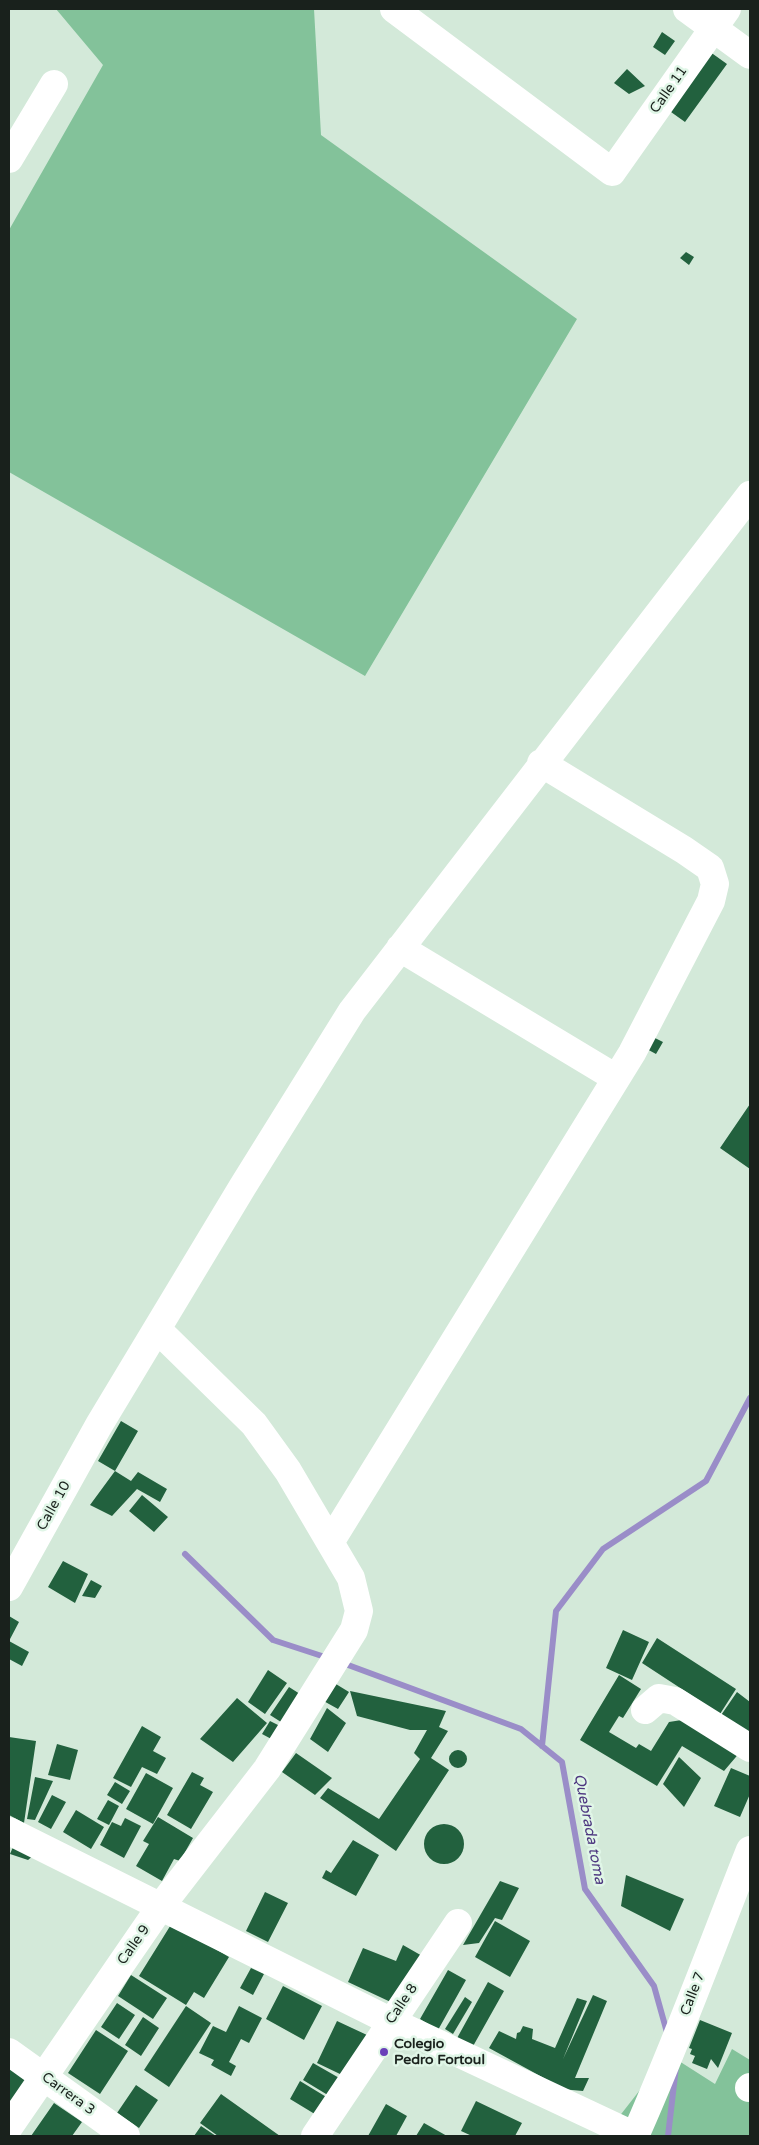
<!DOCTYPE html>
<style>
body{margin:0}
#map{position:relative;width:759px;height:2145px;overflow:hidden;background:#d3e9d9;font-family:"Varela Round",sans-serif}
canvas{display:block}
.frame{position:absolute;inset:0;border:10px solid #19211c;pointer-events:none}
</style>
<div id="map">
<canvas width="759" height="2145"></canvas>
<div class="frame"></div>
</div>
<script>
const ctx = document.querySelector('canvas').getContext('2d');
ctx.lineJoin = 'round';
function paint(path, color) { ctx.fillStyle = color; ctx.fill(path, 'evenodd'); }
function strokePath(path, color, width, dash) { ctx.strokeStyle = color; ctx.lineWidth = width; ctx.lineCap = dash ? 'butt' : 'round'; ctx.setLineDash(dash || []); ctx.stroke(path); }
function label(font, color, halo, rows, align = 'center') {
  ctx.font = font + ' "Varela Round",sans-serif'; ctx.lineWidth = 5; ctx.setLineDash([]); ctx.textBaseline = 'middle'; ctx.strokeStyle = halo; ctx.fillStyle = color; for (const [text, x, y, turn = 0] of rows) {
    ctx.save(); ctx.translate(x, y); ctx.rotate((+turn || 0) * Math.PI / 180); ctx.textAlign = isNaN(turn) ? turn : align; if (halo) ctx.strokeText(text, 0, 0); ctx.fillText(text, 0, 0); ctx.restore();
  }
}
const forest = new Path2D(`
 M 56,9 L 314,9 L 321,135 L 577,319 L 365,676 L 9,472 L 9,230 L 103,65 Z
 M 732,2049 L 750,2060 L 750,2136 L 604,2136 L 668,2054 L 715,2084 Z`);
const stream = new Path2D(`
 M 185,1554 L 273,1640 L 328,1658
 M 340,1662 L 521,1729 L 562,1762 L 585,1889 L 654,1986 L 668,2036
 M 542,1746 L 556,1611 L 603,1549 L 706,1481 L 750,1398
 M 668,2136 L 676,2067`);
const building = new Path2D(`
 M 662,32 L 675,41 L 665,55 L 653,47 Z
 M 706,49 L 727,64 L 685,122 L 664,107 Z
 M 627,69 L 645,86 L 629,94 L 614,83 Z
 M 686,252 L 694,257 L 689,265 L 680,258 Z
 M 649,1035 L 663,1042 L 656,1054 L 643,1047 Z
 M 750,1104 L 750,1169 L 720,1148 Z
 M 121,1421 L 138,1431 L 115,1471 L 98,1461 Z
 M 115,1471 L 131,1481 L 138,1472 L 167,1489 L 160,1502 L 137,1489 L 112,1516 L 90,1505 Z
 M 142,1495 L 168,1517 L 154,1532 L 129,1511 Z
 M 63,1561 L 88,1574 L 75,1603 L 48,1587 Z
 M 91,1580 L 102,1586 L 95,1598 L 82,1596 Z
 M 9,1616 L 19,1622 L 9,1641 L 29,1652 L 22,1666 L 9,1659 Z
 M 623,1630 L 649,1642 L 632,1680 L 606,1668 Z
 M 657,1638 L 736,1689 L 720,1714 L 642,1663 Z
 M 268,1670 L 287,1683 L 265,1714 L 248,1702 Z
 M 619,1675 L 641,1689 L 623,1718 L 619,1716 L 609,1732 L 636,1748 L 639,1744 L 651,1751 L 669,1722 L 688,1719 L 741,1751 L 724,1771 L 682,1746 L 657,1786 L 580,1740 Z
 M 331,1681 L 349,1692 L 338,1709 L 320,1699 Z
 M 289,1687 L 300,1694 L 281,1722 L 270,1715 Z
 M 350,1691 L 446,1711 L 439,1727 L 448,1731 L 431,1758 L 449,1770 L 396,1851 L 320,1798 L 328,1788 L 379,1819 L 420,1759 L 414,1753 L 427,1730 L 410,1730 L 357,1716 Z
 M 737,1692 L 750,1702 L 750,1740 L 717,1721 Z
 M 237,1698 L 267,1723 L 233,1762 L 200,1739 Z
 M 327,1708 L 346,1723 L 328,1752 L 310,1739 Z
 M 270,1721 L 286,1729 L 277,1742 L 262,1734 Z
 M 142,1726 L 161,1737 L 153,1751 L 166,1758 L 157,1774 L 142,1767 L 131,1787 L 113,1778 Z
 M 9,1737 L 36,1741 L 24,1823 L 9,1815 Z
 M 57,1744 L 78,1750 L 70,1780 L 48,1775 Z
 M449 1759a9 9 0 1 1 18 0a9 9 0 1 1-18 0Z
 M 296,1753 L 332,1778 L 315,1795 L 282,1772 Z
 M 679,1757 L 701,1778 L 684,1807 L 663,1784 Z
 M 731,1768 L 750,1776 L 750,1794 L 740,1817 L 714,1806 Z
 M 192,1772 L 204,1778 L 200,1785 L 213,1792 L 191,1829 L 167,1815 Z
 M 146,1773 L 173,1788 L 153,1824 L 126,1809 Z
 M 35,1777 L 53,1781 L 35,1820 L 27,1819 Z
 M 115,1782 L 130,1791 L 122,1804 L 107,1795 Z
 M 52,1795 L 66,1802 L 51,1829 L 38,1822 Z
 M 108,1800 L 119,1806 L 109,1825 L 97,1819 Z
 M 76,1810 L 104,1827 L 91,1849 L 63,1832 Z
 M 158,1817 L 193,1838 L 180,1861 L 174,1859 L 162,1881 L 136,1866 L 149,1844 L 143,1841 Z
 M 125,1818 L 141,1826 L 124,1858 L 100,1845 L 112,1822 L 121,1826 Z
 M424 1844a20 20 0 1 1 40 0a20 20 0 1 1-40 0Z
 M 353,1840 L 379,1855 L 356,1896 L 322,1878 L 326,1870 L 331,1873 Z
 M 13,1847 L 34,1855 L 28,1860 L 10,1854 Z
 M 626,1875 L 684,1899 L 670,1931 L 621,1906 Z
 M 500,1881 L 519,1888 L 502,1920 L 495,1918 L 479,1943 L 463,1945 Z
 M 265,1892 L 288,1903 L 268,1942 L 246,1931 Z
 M 495,1921 L 530,1941 L 510,1977 L 475,1957 Z
 M 172,1923 L 229,1957 L 204,1998 L 194,1992 L 186,2005 L 139,1976 Z
 M 403,1945 L 424,1957 L 397,2005 L 348,1982 L 363,1948 L 396,1961 Z
 M 251,1968 L 264,1974 L 253,1995 L 240,1988 Z
 M 448,1970 L 466,1980 L 438,2030 L 420,2019 Z
 M 131,1975 L 167,1998 L 153,2019 L 118,1996 Z
 M 488,1982 L 504,1991 L 472,2048 L 456,2040 Z
 M 283,1986 L 322,2006 L 304,2040 L 266,2019 Z
 M 593,1995 L 607,2001 L 575,2078 L 589,2078 L 583,2091 L 550,2088 L 553,2083 L 489,2048 L 499,2031 L 516,2039 L 517,2033 L 520,2032 L 523,2026 L 533,2029 L 532,2039 L 555,2048 L 577,1998 L 587,2001 L 563,2059 Z
 M 465,1997 L 472,2002 L 453,2034 L 445,2029 Z
 M 117,2003 L 135,2015 L 119,2039 L 101,2027 Z
 M 186,2006 L 211,2023 L 169,2087 L 144,2070 Z
 M 239,2006 L 262,2018 L 249,2043 L 241,2039 L 229,2062 L 236,2066 L 231,2076 L 211,2065 L 214,2060 L 199,2053 L 213,2026 L 226,2032 Z
 M 143,2017 L 159,2028 L 141,2056 L 125,2045 Z
 M 700,2020 L 732,2033 L 718,2068 L 711,2059 L 707,2069 L 692,2063 L 695,2056 L 690,2054 L 692,2049 L 689,2048 Z
 M 337,2021 L 367,2035 L 349,2073 L 340,2074 L 317,2063 Z
 M 96,2030 L 128,2051 L 100,2094 L 68,2073 Z
 M 9,2062 L 32,2077 L 9,2113 Z
 M 313,2063 L 341,2079 L 331,2097 L 303,2080 Z
 M 300,2081 L 328,2098 L 318,2116 L 290,2099 Z
 M 136,2085 L 158,2100 L 139,2128 L 117,2113 Z
 M 221,2094 L 280,2136 L 218,2136 L 200,2123 Z
 M 476,2101 L 522,2123 L 515,2136 L 472,2136 L 461,2131 Z
 M 54,2103 L 82,2122 L 72,2136 L 31,2136 Z
 M 386,2104 L 407,2116 L 396,2136 L 368,2136 Z
 M 424,2123 L 447,2136 L 416,2136 Z
 M 201,2126 L 216,2136 L 194,2136 Z`);
const minor = new Path2D(`
 M 394,9 L 612,172 L 727,9
 M 687,9 L 750,55
 M 9,159 L 54,84
 M 400,948 L 616,1078
 M 331,1541 L 632,1053 L 711,901 L 715,884 L 710,868 L 684,850 L 541,763
 M 9,1587 L 99,1425 L 243,1186 L 352,1011 L 750,495
 M 645,1710 L 659,1698 L 675,1701 L 750,1748
 M 9,1831 L 390,2021 L 635,2136
 M 9,2052 L 126,2136
 M 749,2088 L 750,2087
 M 9,2127 L 161,1906 L 267,1769 L 354,1630 L 359,1611 L 351,1578 L 288,1471 L 254,1424 L 158,1330
 M 315,2136 L 458,1923
 M 635,2136 C 677,2042 712,1946 750,1850`);
const markers = [
 [384,2052,5,"#6a40b9"]
];
const streetNames = [
 ["Calle 11",669,90,-55],
 ["Calle 10",54,1506,-61],
 ["Calle 9",134,1945,-55],
 ["Calle 7",693,1994,-69],
 ["Calle 8",402,2004,-56],
 ["Carrera 3",68,2094,36]
];
const poiNames = [
 ["Colegio",394,2044],
 ["Pedro Fortoul",394,2060]
];
const waterNames = [
 ["Quebrada toma",589,1829,79]
];
paint(forest, '#83c29a');
strokePath(stream, '#9a8dc8', 6);
paint(building, '#22613e');
strokePath(minor, '#fff', 28);
for (const [x, y, r, color] of markers) { const dot = new Path2D(); dot.arc(x, y, r, 0, 2 * Math.PI); ctx.fillStyle = color; ctx.fill(dot); strokePath(dot, '#e0f6e7', 2); }
label('14px', '#19211c', '#e0f6e7', streetNames);
label('bold 14px', '#19211c', '#e0f6e7', poiNames, 'left');
label('italic 15px', '#4e3880', '#e0f6e7', waterNames);
</script>
